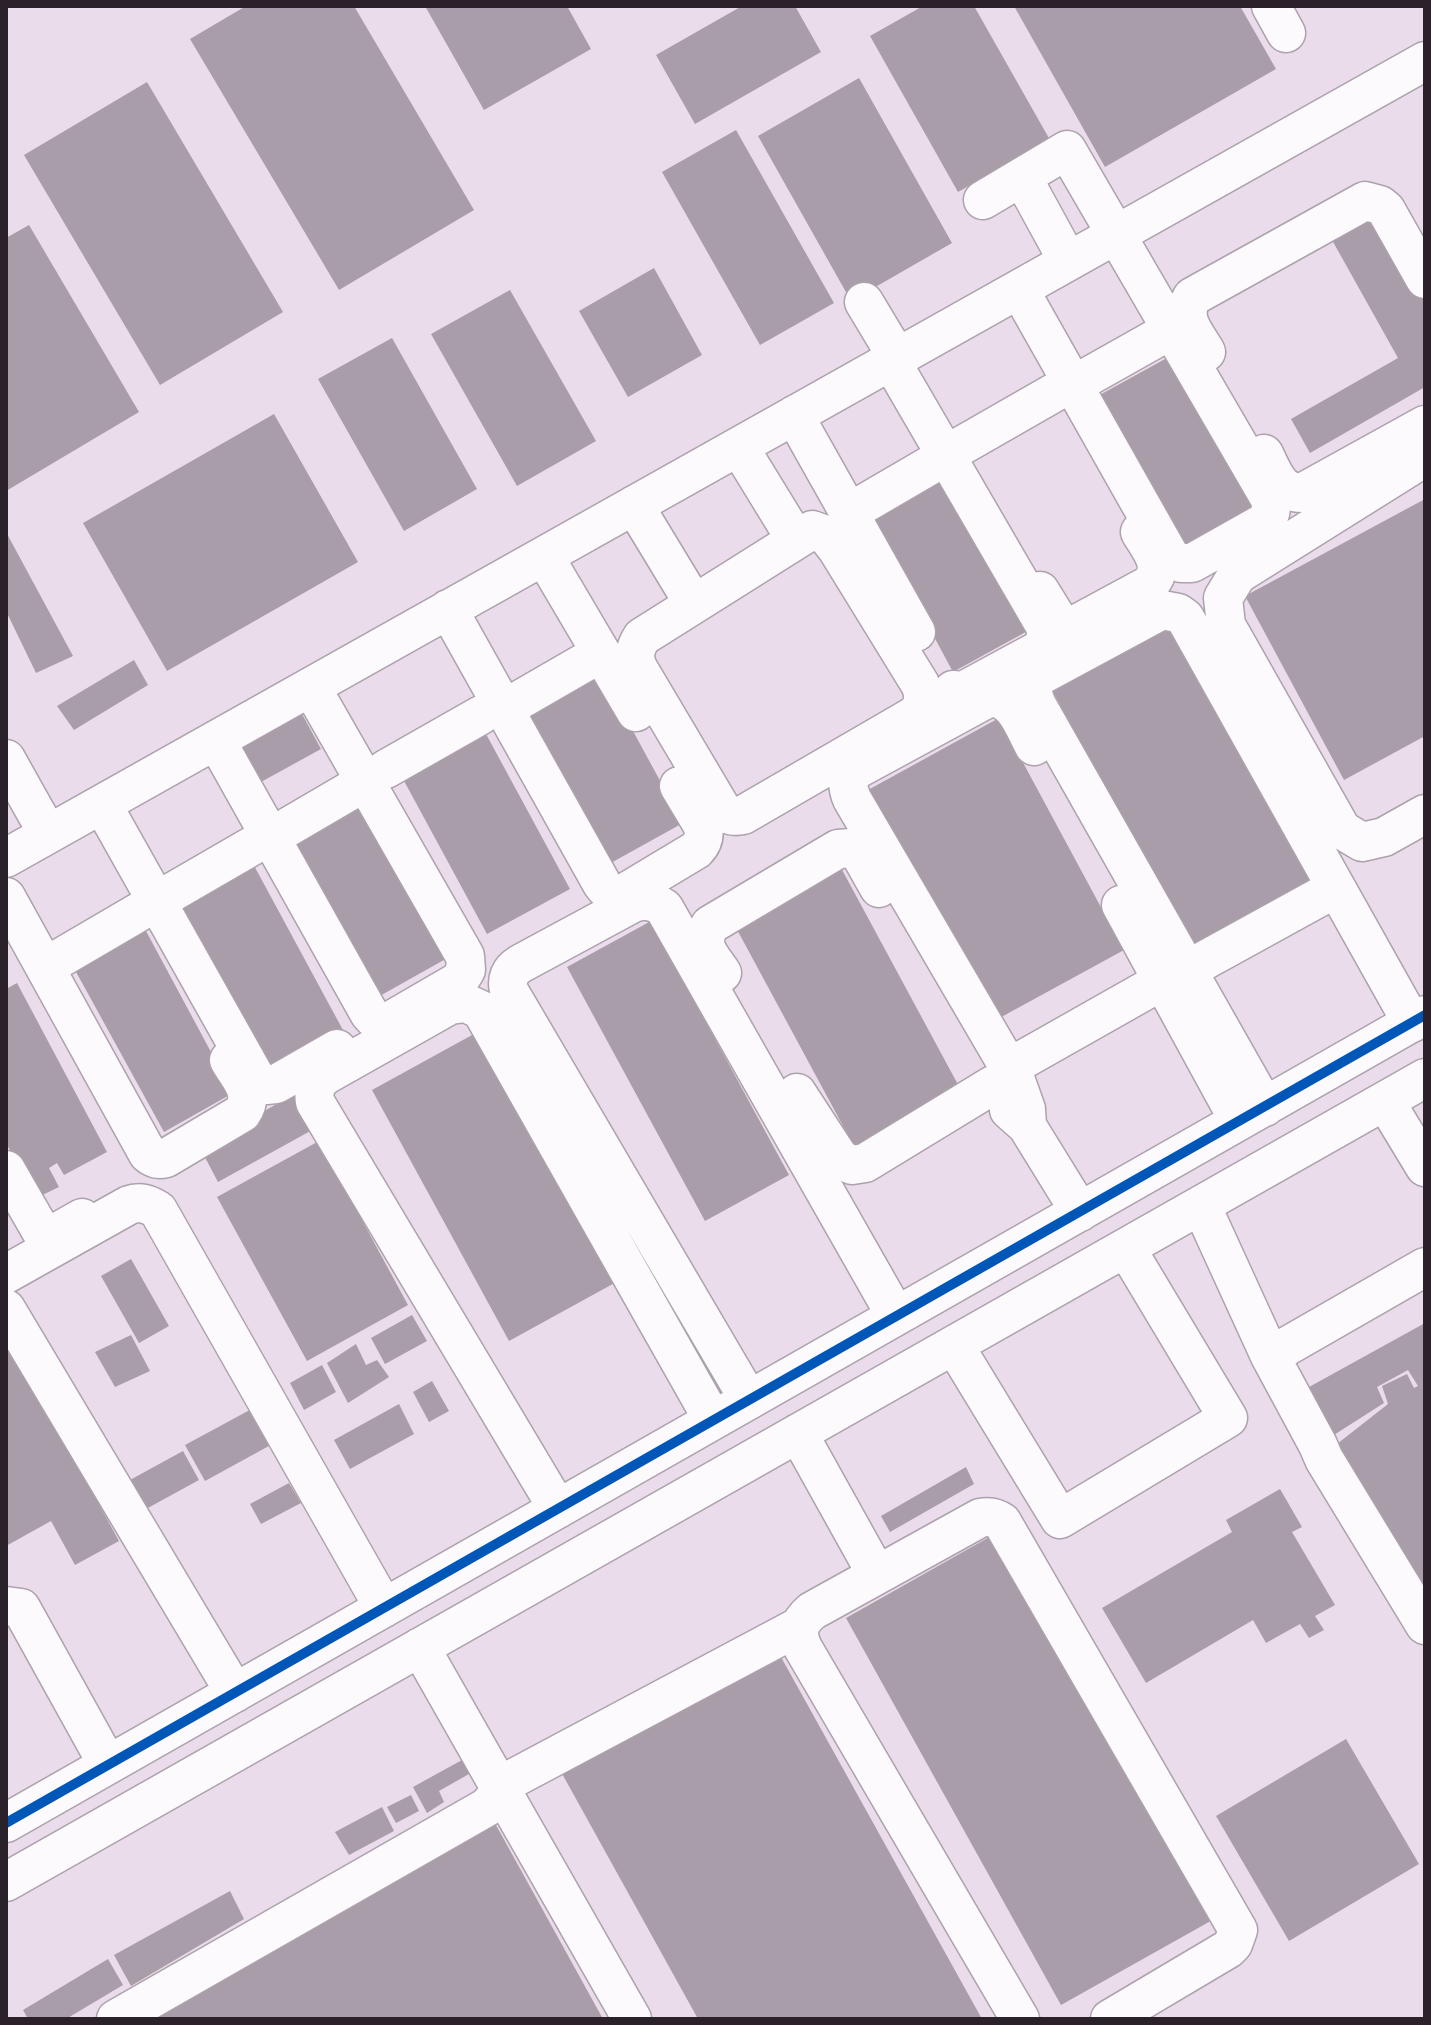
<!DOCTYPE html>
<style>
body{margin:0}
#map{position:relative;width:1431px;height:2025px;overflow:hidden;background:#eadceb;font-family:Barlow,sans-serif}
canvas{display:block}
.frame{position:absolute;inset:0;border:8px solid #2a212b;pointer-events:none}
</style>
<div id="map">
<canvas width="1431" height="2025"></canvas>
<div class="frame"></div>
</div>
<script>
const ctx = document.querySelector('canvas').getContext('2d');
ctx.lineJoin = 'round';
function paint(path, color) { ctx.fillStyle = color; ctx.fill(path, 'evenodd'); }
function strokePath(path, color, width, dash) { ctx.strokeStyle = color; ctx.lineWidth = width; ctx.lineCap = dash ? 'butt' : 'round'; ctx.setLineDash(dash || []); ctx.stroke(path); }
const building = new Path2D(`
 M 246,6 L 354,6 L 474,210 L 339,290 L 190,39 Z
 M 425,6 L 567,6 L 591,49 L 484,110 Z
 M 742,6 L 795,6 L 821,52 L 695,124 L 656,55 Z
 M 923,6 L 974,6 L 1050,140 L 958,192 L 870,36 Z
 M 1014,6 L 1240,6 L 1276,69 L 1105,167 Z
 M 859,78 L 952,243 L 851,301 L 758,136 Z
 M 147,82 L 283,312 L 160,385 L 24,155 Z
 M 736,130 L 834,303 L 760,345 L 662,172 Z
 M 1376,215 L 1425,302 L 1425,387 L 1310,453 L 1291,419 L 1398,358 L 1332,240 Z
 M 29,225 L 139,412 L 6,491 L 6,238 Z
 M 654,268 L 702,355 L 628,397 L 579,311 Z
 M 510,290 L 596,441 L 517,486 L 431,334 Z
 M 392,338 L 477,489 L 404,531 L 318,379 Z
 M 1176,353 L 1262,511 L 1182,555 L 1096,397 Z
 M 274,414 L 358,562 L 167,671 L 83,523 Z
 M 946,468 L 1033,628 L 953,672 L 867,512 Z
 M 1425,499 L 1425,736 L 1344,780 L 1245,596 Z
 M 6,532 L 73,656 L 36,673 L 6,611 Z
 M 1171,624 L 1312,883 L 1193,949 L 1052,690 Z
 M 134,660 L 148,685 L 74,730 L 57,706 Z
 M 602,674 L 683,823 L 609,864 L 528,715 Z
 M 302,714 L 321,749 L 261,782 L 242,747 Z
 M 999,718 L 1124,950 L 994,1021 L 868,790 Z
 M 486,734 L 570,889 L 487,934 L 403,779 Z
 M 364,795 L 451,956 L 369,1002 L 282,840 Z
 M 251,860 L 344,1032 L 263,1077 L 170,905 Z
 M 840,866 L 962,1092 L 856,1150 L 734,924 Z
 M 651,921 L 789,1175 L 705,1221 L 567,967 Z
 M 146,931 L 233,1093 L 164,1132 L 75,970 Z
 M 17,983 L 107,1152 L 64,1175 L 57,1163 L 49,1168 L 59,1187 L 36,1198 L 6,1143 L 6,989 Z
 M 483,1029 L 620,1280 L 509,1341 L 372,1090 Z
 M 294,1094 L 314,1129 L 218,1182 L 200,1148 Z
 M 319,1141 L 408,1305 L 307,1361 L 217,1197 Z
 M 131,1259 L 169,1326 L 139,1343 L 101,1276 Z
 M 412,1315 L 427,1341 L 385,1364 L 371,1338 Z
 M 1425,1323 L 1425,1594 L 1337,1444 L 1388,1404 L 1382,1386 L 1407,1374 L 1414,1388 L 1418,1386 L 1408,1370 L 1377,1387 L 1384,1403 L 1326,1440 L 1300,1392 Z
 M 6,1333 L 119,1541 L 75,1565 L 51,1521 L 6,1546 Z
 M 131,1335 L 150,1371 L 115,1387 L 95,1352 Z
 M 356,1344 L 366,1365 L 377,1360 L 389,1377 L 348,1403 L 327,1363 Z
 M 322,1365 L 336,1392 L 304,1410 L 290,1383 Z
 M 432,1381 L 449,1411 L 429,1422 L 413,1392 Z
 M 399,1404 L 414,1434 L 350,1469 L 334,1440 Z
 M 259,1405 L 278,1441 L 205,1481 L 185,1445 Z
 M 183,1451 L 199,1480 L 146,1509 L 130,1480 Z
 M 966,1467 L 974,1484 L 890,1532 L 881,1516 Z
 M 289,1483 L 301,1503 L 261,1524 L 250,1504 Z
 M 1280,1489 L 1302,1527 L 1292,1532 L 1335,1605 L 1315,1616 L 1324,1630 L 1309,1638 L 1300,1624 L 1266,1643 L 1253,1620 L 1146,1683 L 1102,1608 L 1232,1532 L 1226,1520 Z
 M 1000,1531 L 1216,1918 L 1061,2005 L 846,1618 Z
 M 776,1648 L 982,2019 L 698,2019 L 560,1770 Z
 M 1346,1739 L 1419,1864 L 1289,1941 L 1216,1816 Z
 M 462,1760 L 469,1774 L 439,1791 L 444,1802 L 427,1813 L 413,1787 Z
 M 411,1795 L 419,1811 L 396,1823 L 387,1807 Z
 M 382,1807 L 394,1831 L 349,1855 L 335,1832 Z
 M 491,1816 L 603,2019 L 129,2019 Z
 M 230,1891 L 244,1919 L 131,1986 L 114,1955 Z
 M 108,1959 L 123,1985 L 66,2019 L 28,2019 L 23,2010 Z`);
const minor = new Path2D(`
 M 1271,6 L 1286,33
 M 1022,177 L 1068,261
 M 983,200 L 1067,150 L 1270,499 C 1272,510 1271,516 1263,523 L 1192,563 L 1181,563 L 1171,558 L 1019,289
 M 864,302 L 897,357
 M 1206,352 C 1195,333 1180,319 1192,297 L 1365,201 L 1380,205 L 1386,210 L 1425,279
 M 891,361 L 1045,626 C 1047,637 1046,643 1039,650 L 967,689 L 962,691 L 953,690
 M 1075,384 L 1171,330
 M 794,415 L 916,632
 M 961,446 L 1057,391
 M 739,447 L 796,540
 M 1264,454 C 1273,472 1279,493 1302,493 L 1425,425
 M 1425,457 L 1237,575 L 1223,598 L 1226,625 L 1342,830 L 1362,842 L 1384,837 L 1425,814
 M 634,505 L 694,604
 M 850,512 L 946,456
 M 812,530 L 826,535 L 837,549 L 920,684 C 925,696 924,703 917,714 L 743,815 C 734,817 727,816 721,808 L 638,668 C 633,656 635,648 642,637 Z
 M 544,556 L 636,712
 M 1040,591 L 1058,620 L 1062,624 L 1073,626 L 1149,585 C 1167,567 1150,549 1140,532
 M 448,609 L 602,884 C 608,893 616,896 626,892 L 696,850 C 703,843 705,836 703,826 L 679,786
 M 504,709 L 601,653
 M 216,740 L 369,1013 C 375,1021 381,1024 390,1021 L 459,981 L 466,970 L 465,956 L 311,687
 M 6,759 L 48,834
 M 386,769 L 481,715
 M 102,804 L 257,1080 L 266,1085 L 276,1084 L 337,1049
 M 271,837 L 365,782
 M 6,858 L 1425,61
 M 6,897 L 148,1154 C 154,1159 158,1160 166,1158 L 242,1113 C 256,1093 239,1078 229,1060
 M 157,901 L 252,846
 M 1121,905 L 1239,1121
 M 45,967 L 139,912
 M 1187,970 L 1336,888
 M 722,973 C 710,955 698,946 710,925 L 838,849 L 851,848 L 861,856 L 879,888
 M 1010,1067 L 1162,981
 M 797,1093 L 840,1159 L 852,1165 L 865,1163 L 993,1085
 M 1385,1101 L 1425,1167
 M 1265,1107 L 1037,705 L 1032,692 L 1034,679 L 1162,610 L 1178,613 L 1185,618 L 1412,1023
 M 1009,1110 L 1027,1126 L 1080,1212
 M 1027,1126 L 1026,1109 L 1015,1078 L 852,799 C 848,790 847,782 850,773 L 990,697 C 1015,698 1023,726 1034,746
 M 6,1170 L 41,1231 L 52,1235 L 82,1218
 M 1201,1205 L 1270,1356 L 1318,1445 L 1324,1459 L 1425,1625
 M 6,1274 L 129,1205 C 140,1201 148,1204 158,1210 L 384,1608
 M 6,1309 L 235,1693
 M 954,1345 L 1060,1519 L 1228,1418 L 1126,1248
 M 1270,1356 L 1425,1267
 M 749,1400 L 509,991 C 506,979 510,970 520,964 L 633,903 C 645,899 654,901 664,908 L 896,1316
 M 798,1433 L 877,1575
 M 558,1509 L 315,1102 C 313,1090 316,1082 326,1075 L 450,1005 L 466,1003 L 481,1010 L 713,1420
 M 6,1606 L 21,1608 L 108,1765
 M 6,1823 L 1425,1015
 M 6,1882 L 1425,1078
 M 116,2019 L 487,1807 L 496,1797 L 499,1786 L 420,1647
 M 632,2019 L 499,1786 L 798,1627
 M 1020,2019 L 803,1648 C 796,1632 798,1623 812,1611 L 980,1518 C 989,1516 995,1517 1002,1522 L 1238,1930 L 1233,1944 L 1228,1949 L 1110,2019`);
const cycleway = new Path2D(`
 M 6,1823 L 1425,1015`);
paint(building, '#a89da9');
strokePath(minor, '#aca2ad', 41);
strokePath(minor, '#fcfafc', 38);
strokePath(cycleway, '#0057b8', 10);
</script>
